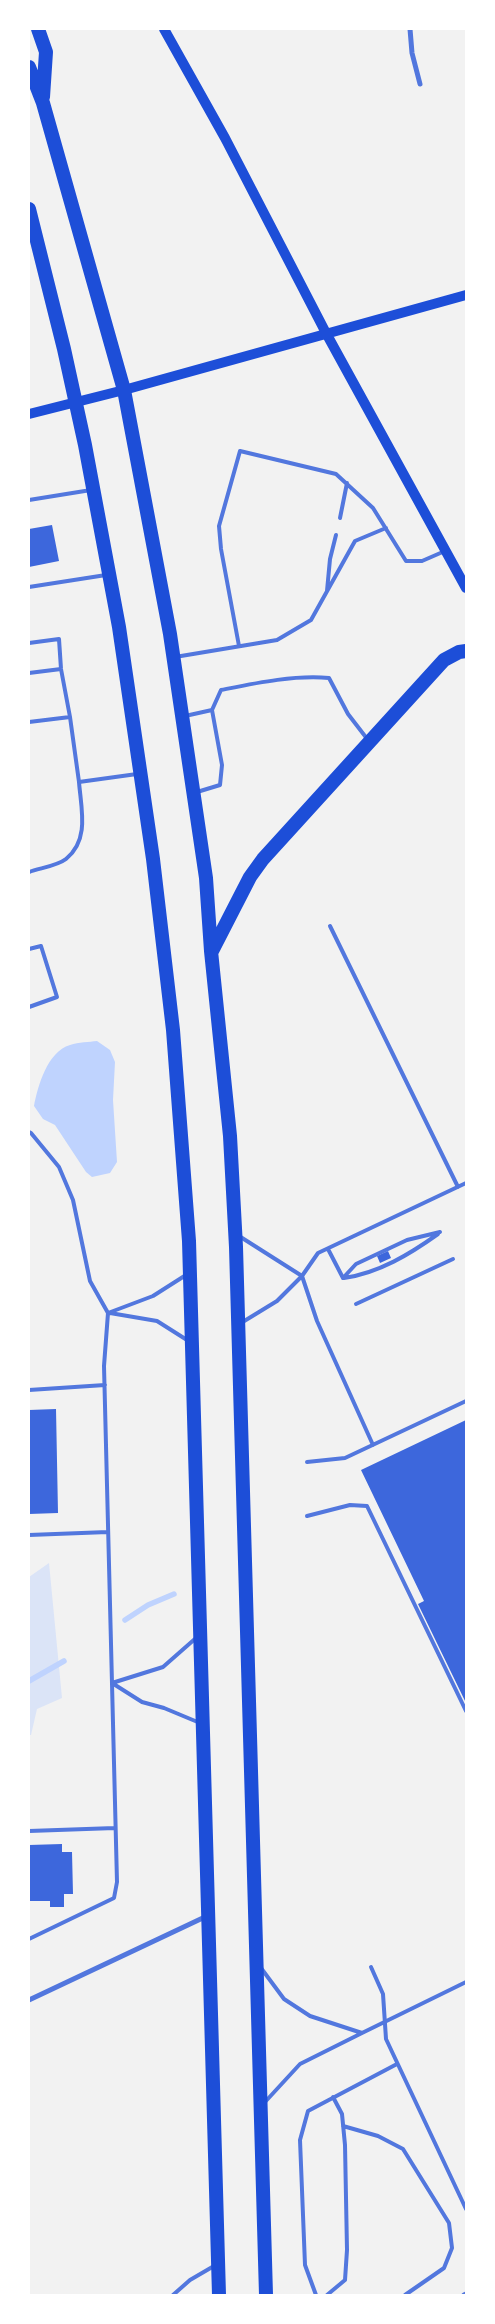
<!DOCTYPE html>
<style>
body{margin:0}
#map{position:relative;width:495px;height:2324px;overflow:hidden;background:#f2f2f2;font-family:Signika,sans-serif}
canvas{display:block}
.frame{position:absolute;inset:0;border:30px solid #fff;pointer-events:none}
</style>
<div id="map">
<canvas width="495" height="2324"></canvas>
<div class="frame"></div>
</div>
<script>
const ctx = document.querySelector('canvas').getContext('2d');
ctx.lineJoin = 'round';
function paint(path, color) { ctx.fillStyle = color; ctx.fill(path, 'evenodd'); }
function strokePath(path, color, width, dash) { ctx.strokeStyle = color; ctx.lineWidth = width; ctx.lineCap = dash ? 'butt' : 'round'; ctx.setLineDash(dash || []); ctx.stroke(path); }
const green = new Path2D(`
 M 49,1563 L 62,1698 L 37,1709 L 31,1735 L 29,1735 L 29,1577 Z`);
const water = new Path2D(`
 M 97,1041 L 110,1050 L 115,1062 L 113,1100 L 117,1162 L 110,1173 L 92,1177 L 86,1172 L 55,1125 L 43,1119 L 34,1106 C 38,1086 47,1052 70,1045 C 79,1042 89,1042 97,1041 Z`);
const stream = new Path2D(`
 M 125,1620 L 148,1605 L 174,1594
 M 29,1681 L 64,1661`);
const building = new Path2D(`
 M 52,525 L 59,561 L 29,567 L 29,529 Z
 M 388,1251 L 391,1258 L 380,1263 L 377,1256 Z
 M 56,1409 L 58,1513 L 29,1514 L 29,1410 Z
 M 466,1420 L 466,1703 L 418,1604 L 424,1601 L 361,1470 Z
 M 62,1844 L 62,1852 L 72,1852 L 73,1894 L 64,1894 L 64,1907 L 50,1907 L 50,1901 L 29,1901 L 29,1845 Z`);
const service = new Path2D(`
 M 29,500 L 91,490
 M 340,518 L 347,483
 M 29,587 L 106,575
 M 327,591 L 330,559 L 336,535
 M 29,643 L 59,639 L 61,669 L 70,717
 M 239,646 L 221,549 L 219,526 L 240,451 L 336,474 L 373,508 L 406,561 L 422,561 L 445,551
 M 175,657 L 277,640 L 311,620 L 355,541 L 386,528
 M 29,673 L 61,669
 M 185,716 L 212,710
 M 29,722 L 70,717 L 79,782
 M 197,792 L 220,785 L 222,765 L 212,710 L 221,690 C 256,683 293,675 329,678 L 348,714 L 368,740
 M 29,872 C 40,868 57,866 66,859 C 90,840 81,808 79,782 L 137,774
 M 330,926 L 458,1187
 M 29,949 L 41,946 L 57,997 L 29,1007
 M 29,1132 L 31,1133 L 59,1167 L 73,1200 L 90,1281 L 108,1313 L 104,1366 L 117,1882 L 114,1898 L 29,1939
 M 239,1236 L 302,1276 L 277,1301 L 241,1323
 M 328,1249 L 343,1278
 M 343,1278 L 356,1264 L 407,1240 L 440,1232
 M 344,1278 C 379,1273 410,1254 438,1234
 M 356,1304 L 453,1259
 M 108,1313 L 153,1296 L 186,1275
 M 110,1313 L 157,1321 L 187,1340
 M 29,1390 L 105,1385
 M 373,1445 L 317,1321 L 302,1276 L 318,1253 L 466,1183
 M 307,1462 L 345,1458 L 466,1401
 M 307,1516 L 350,1505 L 367,1506 L 466,1711
 M 29,1535 L 108,1532
 M 196,1638 L 163,1667 L 112,1683 L 142,1702 L 164,1708 L 200,1723
 M 29,1831 L 115,1828
 M 371,1967 L 383,1994 L 386,2039 L 466,2209
 M 261,1968 L 284,1999 L 310,2016 L 362,2033 L 300,2064 L 265,2102
 M 362,2033 L 466,1982
 M 343,2126 L 378,2136 L 403,2149 L 449,2223 L 452,2248 L 444,2268 L 405,2295
 M 173,2295 L 190,2280 L 214,2266
 M 316,2295 L 305,2265 L 300,2140 L 308,2111 L 397,2064
 M 327,2295 L 345,2280 L 347,2250 L 345,2145 L 342,2114 L 333,2097`);
const minor = new Path2D(`
 M 410,29 L 412,53 L 420,84
 M 29,2000 L 207,1916
 M 464,2295 L 466,2294`);
const secondary = new Path2D(`
 M 164,29 L 225,138 L 326,333 L 466,588
 M 29,414 L 124,390 L 466,295`);
const trunk = new Path2D(`
 M 38,29 L 46,52 L 43,97
 M 29,67 L 43,103 L 124,390 L 170,634 L 206,878 L 211,951 L 230,1136 L 236,1247 L 266,2295
 M 29,209 L 64,349 L 85,445 L 119,627 L 153,859 L 173,1030 L 189,1241 L 219,2295
 M 212,951 L 250,877 L 263,859 L 444,660 L 459,652 L 466,651`);
paint(green, '#dbe4f7');
paint(water, '#bfd3fe');
strokePath(stream, '#bfd3fe', 5.5);
paint(building, '#3d67dc');
strokePath(service, '#5277de', 4);
strokePath(minor, '#5277de', 5);
strokePath(secondary, '#1d4ed8', 10);
strokePath(trunk, '#1d4ed8', 14);
</script>
